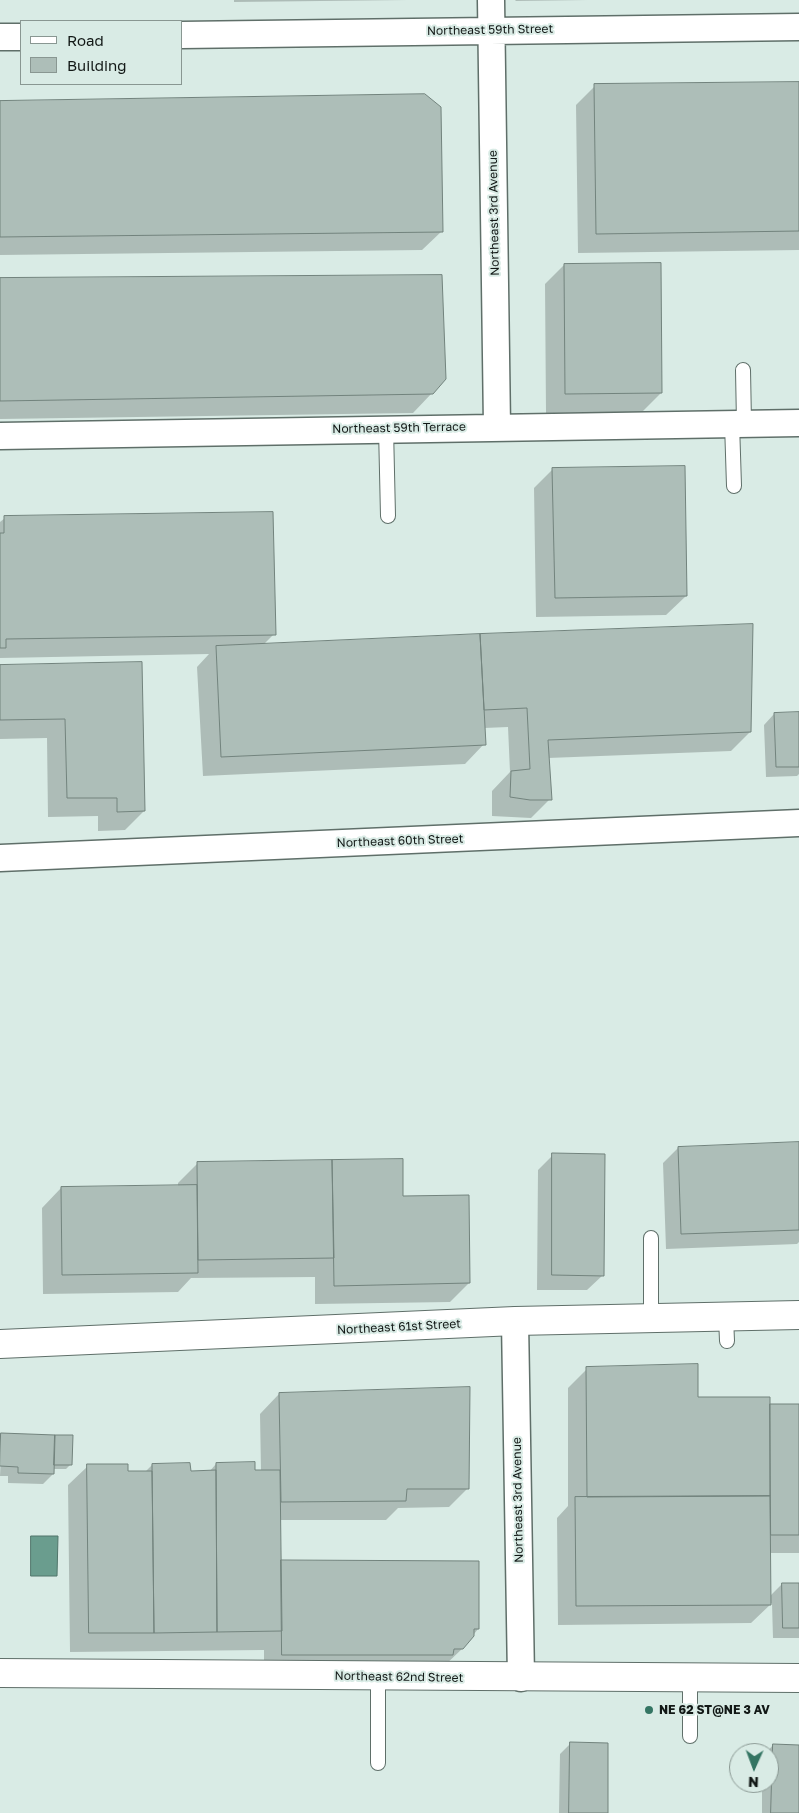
<!DOCTYPE html>
<style>
body{margin:0}
#map{position:relative;width:799px;height:1813px;overflow:hidden;background:#d9ebe5;font-family:"Golos Text",sans-serif}
canvas{display:block}
.legend{position:absolute;left:20px;top:20px;width:162px;height:65px;box-sizing:border-box;background:#d9ebe5;border:1px solid #899792;margin:0;padding:6px 9px;list-style:none;font-size:15px;color:#121816}
.legend li{display:flex;align-items:center;gap:10px;height:25px}
.legend b{width:25px;border:1px solid #899792}
.north{position:absolute;left:729px;top:1743px;width:50px;height:50px;box-sizing:border-box;background:#d9ebe5;border:1px solid #899792;border-radius:50%;rotate:182deg;font-size:14px;font-weight:700;line-height:20px;text-align:center;color:#121816}
.north::after{content:'';display:block;margin:auto;width:18px;height:22px;background:#347563;clip-path:polygon(50% 0,100% 100%,50% 72%,0 100%)}
</style>
<div id="map">
<canvas width="799" height="1813"></canvas>
<ul class="legend">
<li><b style="height:6px;background:#fff"></b>Road</li>
<li><b style="height:14px;background:#adbeb8"></b>Building</li>
</ul>
<div class="north">N</div>
</div>
<script>
const ctx = document.querySelector('canvas').getContext('2d');
ctx.lineJoin = 'round';
function paint(path, color) { ctx.fillStyle = color; ctx.fill(path, 'evenodd'); }
function strokePath(path, color, width, dash) { ctx.strokeStyle = color; ctx.lineWidth = width; ctx.lineCap = dash ? 'butt' : 'round'; ctx.setLineDash(dash || []); ctx.stroke(path); }
function label(font, color, halo, rows, align = 'center') {
  ctx.font = font + ' "Golos Text",sans-serif'; ctx.lineWidth = 4; ctx.setLineDash([]); ctx.textBaseline = 'middle'; ctx.strokeStyle = halo; ctx.fillStyle = color; for (const [text, x, y, turn = 0] of rows) {
    ctx.save(); ctx.translate(x, y); ctx.rotate((+turn || 0) * Math.PI / 180); ctx.textAlign = isNaN(turn) ? turn : align; if (halo) ctx.strokeText(text, 0, 0); ctx.fillText(text, 0, 0); ctx.restore();
  }
}
const water = new Path2D(`
 M 31,1536 L 58,1536 L 57,1576 L 31,1576 Z`);
const shadow = new Path2D(`
 M 234,0 L 408,0 L 234,2 Z
 M 515,0 L 588,0 L 516,1 Z
 M 799,83 L 799,250 L 578,253 L 576,105 L 595,86 Z
 M 0,102 L 442,231 L 422,250 L 0,255 Z
 M 564,265 L 661,393 L 642,412 L 546,413 L 545,284 Z
 M 0,279 L 432,393 L 413,413 L 0,419 Z
 M 553,469 L 686,596 L 666,615 L 536,617 L 534,488 Z
 M 5,518 L 274,634 L 263,645 L 750,732 L 731,751 L 548,758 L 550,799 L 531,818 L 492,816 L 492,791 L 510,772 L 508,727 L 484,728 L 484,744 L 465,764 L 203,776 L 197,667 L 209,654 L 0,658 L 0,522 Z
 M 141,664 L 144,811 L 125,830 L 98,831 L 98,816 L 48,817 L 47,738 L 0,739 L 0,666 Z
 M 799,713 L 799,774 L 797,776 L 766,777 L 764,725 L 774,714 Z
 M 799,1143 L 799,1242 L 797,1244 L 666,1249 L 663,1163 L 678,1148 Z
 M 553,1155 L 603,1275 L 587,1290 L 537,1290 L 538,1170 Z
 M 197,1164 L 402,1197 L 469,1283 L 450,1302 L 315,1304 L 315,1277 L 191,1278 L 178,1292 L 43,1294 L 42,1208 L 61,1188 L 178,1187 L 178,1183 Z
 M 587,1369 L 697,1398 L 769,1405 L 799,1405 L 799,1553 L 770,1553 L 770,1596 L 782,1584 L 799,1584 L 799,1638 L 773,1638 L 772,1603 L 751,1623 L 558,1625 L 557,1518 L 568,1506 L 568,1388 Z
 M 279,1394 L 468,1488 L 449,1507 L 398,1508 L 386,1520 L 279,1520 L 280,1561 L 478,1629 L 463,1648 L 443,1667 L 264,1674 L 264,1650 L 70,1652 L 68,1485 L 88,1466 L 127,1473 L 145,1472 L 152,1465 L 189,1472 L 209,1472 L 216,1464 L 261,1471 L 260,1414 Z
 M 2,1435 L 71,1464 L 66,1469 L 53,1469 L 53,1474 L 43,1484 L 8,1483 L 8,1476 L 0,1476 Z
 M 570,1744 L 606,1813 L 559,1813 L 560,1754 Z
 M 773,1745 L 799,1746 L 799,1813 L 762,1813 L 762,1783 L 769,1783 L 769,1753 L 766,1753 Z`);
const building = new Path2D(`
 M 799,82 L 799,231 L 596,234 L 594,84 Z
 M 425,94 L 441,107 L 443,232 L 0,237 L 0,101 Z
 M 661,263 L 662,393 L 565,394 L 564,264 Z
 M 442,275 L 446,379 L 433,394 L 0,401 L 0,278 Z
 M 685,466 L 687,596 L 555,598 L 552,468 Z
 M 273,512 L 276,635 L 6,639 L 6,648 L 0,648 L 0,533 L 4,533 L 4,516 Z
 M 753,624 L 751,732 L 548,740 L 552,800 L 530,800 L 510,797 L 511,771 L 530,769 L 527,708 L 484,710 L 480,634 Z
 M 480,634 L 486,745 L 221,757 L 216,646 Z
 M 142,662 L 145,811 L 117,812 L 117,798 L 67,798 L 65,719 L 0,720 L 0,665 Z
 M 799,712 L 799,767 L 776,767 L 774,713 Z
 M 799,1142 L 799,1230 L 681,1234 L 678,1147 Z
 M 552,1153 L 605,1154 L 604,1276 L 552,1275 Z
 M 403,1159 L 403,1196 L 469,1195 L 470,1283 L 334,1286 L 332,1160 Z
 M 332,1160 L 334,1258 L 198,1260 L 197,1162 Z
 M 197,1185 L 198,1273 L 62,1275 L 61,1187 Z
 M 698,1364 L 698,1397 L 770,1397 L 770,1496 L 587,1497 L 586,1367 Z
 M 470,1387 L 469,1489 L 407,1489 L 406,1501 L 281,1502 L 279,1393 Z
 M 770,1404 L 799,1404 L 799,1535 L 771,1535 Z
 M 1,1433 L 55,1435 L 54,1474 L 18,1473 L 18,1467 L 0,1466 Z
 M 55,1435 L 73,1435 L 72,1465 L 54,1465 Z
 M 255,1462 L 255,1470 L 280,1470 L 282,1631 L 217,1632 L 216,1463 Z
 M 190,1463 L 191,1471 L 216,1470 L 217,1632 L 154,1633 L 152,1464 Z
 M 87,1464 L 128,1464 L 128,1471 L 152,1471 L 154,1633 L 89,1633 Z
 M 770,1496 L 771,1605 L 576,1606 L 575,1497 Z
 M 281,1560 L 479,1561 L 479,1629 L 474,1629 L 474,1636 L 463,1649 L 454,1649 L 453,1655 L 282,1655 Z
 M 782,1583 L 799,1583 L 799,1628 L 783,1628 Z
 M 570,1742 L 608,1743 L 608,1813 L 569,1813 Z
 M 773,1744 L 799,1745 L 799,1813 L 771,1813 Z`);
const service = new Path2D(`
 M 743,370 L 744,423
 M 732,423 L 734,486
 M 386,428 L 388,516
 M 651,1238 L 651,1319
 M 726,1317 L 727,1341
 M 378,1676 L 378,1763
 M 690,1736 L 690,1678`);
const minor = new Path2D(`
 M 491,0 L 497,426
 M 181,35 L 799,27
 M 0,37 L 21,37
 M 0,436 L 799,423
 M 0,858 L 799,823
 M 515,1321 L 521,1678`);
const secondary = new Path2D(`
 M 0,1344 L 515,1321 L 799,1315
 M 0,1673 L 799,1678`);
const markers = [
 [649,1710,5,"#347563"]
];
const streetNames = [
 ["Northeast 59th Street",490,30,-1],
 ["Northeast 3rd Avenue",494,213,-91],
 ["Northeast 59th Terrace",399,428,-1],
 ["Northeast 60th Street",400,841,-2],
 ["Northeast 61st Street",399,1327,-3],
 ["Northeast 3rd Avenue",518,1500,-91],
 ["Northeast 62nd Street",399,1677,1]
];
const poiNames = [
 ["NE 62 ST@NE 3 AV",659,1710]
];
paint(water, '#6a9d8e');
strokePath(water, '#50756a', 1);
paint(shadow, '#0003');
paint(building, '#adbeb8');
strokePath(building, '#72837d', 1);
strokePath(service, '#5f6f69', 16);
strokePath(minor, '#5f6f69', 29);
strokePath(secondary, '#5f6f69', 30);
strokePath(service, '#fff', 14);
strokePath(minor, '#fff', 26);
strokePath(secondary, '#fff', 28);
for (const [x, y, r, color] of markers) { const dot = new Path2D(); dot.arc(x, y, r, 0, 2 * Math.PI); ctx.fillStyle = color; ctx.fill(dot); strokePath(dot, '#d9ebe5', 2); }
label('12px', '#121816', '#d9ebe5', streetNames);
label('bold 12px', '#121816', '#d9ebe5', poiNames, 'left');
</script>
